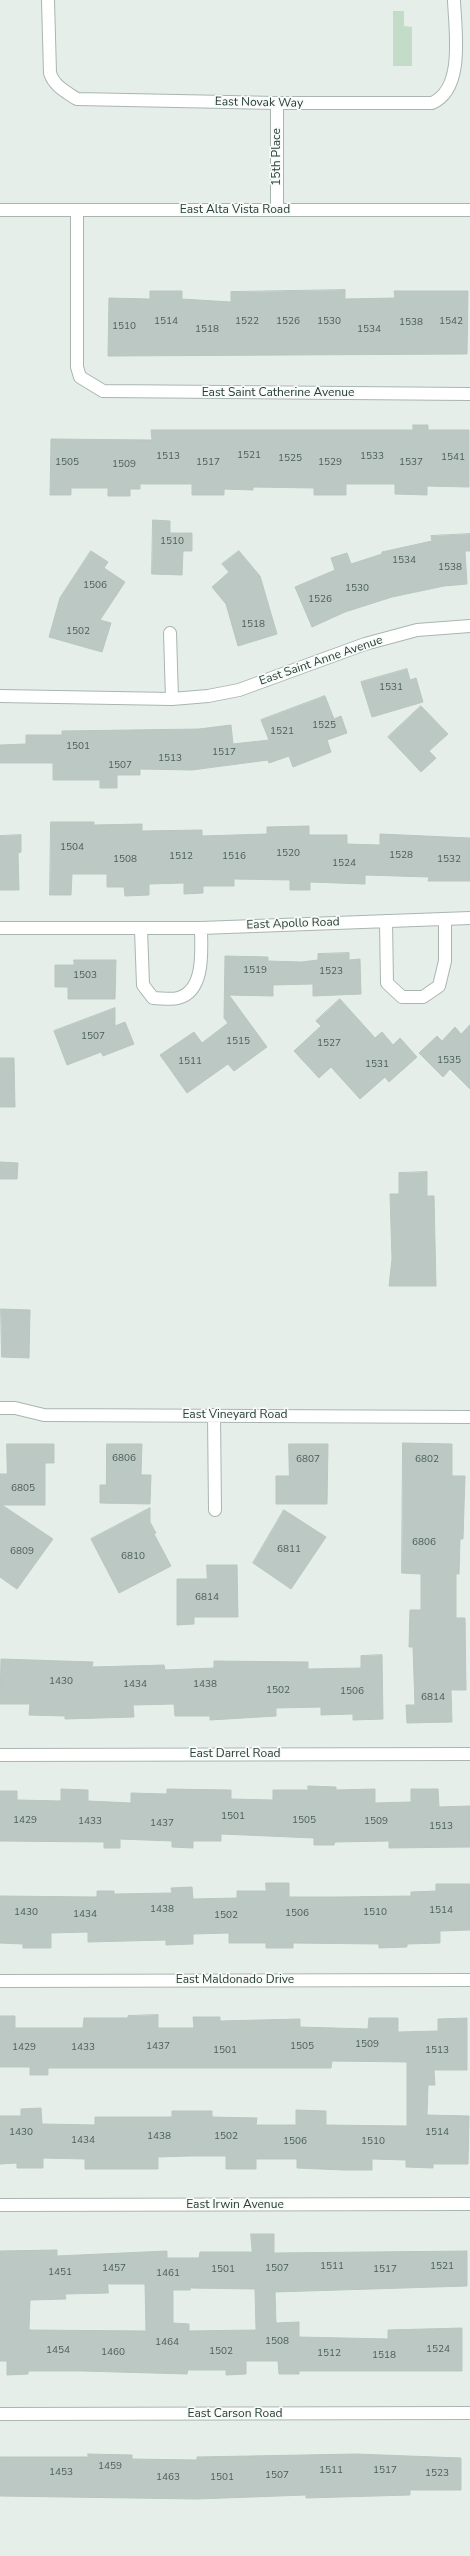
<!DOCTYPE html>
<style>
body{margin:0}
canvas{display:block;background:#e6eeea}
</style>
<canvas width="470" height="2556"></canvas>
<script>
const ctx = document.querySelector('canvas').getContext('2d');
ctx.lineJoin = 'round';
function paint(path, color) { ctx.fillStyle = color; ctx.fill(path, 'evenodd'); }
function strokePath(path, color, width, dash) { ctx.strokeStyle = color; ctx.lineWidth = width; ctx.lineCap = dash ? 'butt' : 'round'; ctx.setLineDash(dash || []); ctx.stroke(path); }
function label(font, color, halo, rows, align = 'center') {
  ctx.font = font + ' "Nunito Sans",sans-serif'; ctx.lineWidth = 3.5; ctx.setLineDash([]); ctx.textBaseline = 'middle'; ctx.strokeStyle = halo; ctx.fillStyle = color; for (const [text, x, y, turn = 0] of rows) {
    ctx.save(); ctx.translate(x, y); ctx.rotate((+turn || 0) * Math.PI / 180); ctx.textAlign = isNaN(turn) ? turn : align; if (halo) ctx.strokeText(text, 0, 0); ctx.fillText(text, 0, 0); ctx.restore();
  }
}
const green = new Path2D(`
 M 393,11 L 404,11 L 404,26 L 412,27 L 412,66 L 393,66 Z`);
const building = new Path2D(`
 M 345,290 L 345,299 L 395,298 L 394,291 L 468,291 L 467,354 L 108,356 L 109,298 L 150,299 L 150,291 L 182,291 L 182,299 L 231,302 L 231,292 Z
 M 413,425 L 428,425 L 428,430 L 469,430 L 469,487 L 427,486 L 427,495 L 395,494 L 395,484 L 346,484 L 346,495 L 314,495 L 314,488 L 253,487 L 253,490 L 224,489 L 224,495 L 192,495 L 192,484 L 140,484 L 140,489 L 130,489 L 130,496 L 108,496 L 108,488 L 71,488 L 71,495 L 50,495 L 51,439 L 152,440 L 151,430 L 413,430 Z
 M 153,520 L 170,521 L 170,533 L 192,533 L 192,551 L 183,551 L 182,575 L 152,574 Z
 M 470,534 L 470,551 L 465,551 L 467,584 L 444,586 L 392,597 L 345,612 L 312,627 L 295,587 L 335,570 L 331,558 L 347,553 L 351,564 L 382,554 L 382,552 L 432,541 L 431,536 Z
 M 91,551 L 108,562 L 104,568 L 125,582 L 100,620 L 111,623 L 102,652 L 49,637 L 60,598 Z
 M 239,551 L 260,576 L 277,634 L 238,646 L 226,604 L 212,587 L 229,572 L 222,564 Z
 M 407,669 L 410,680 L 416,678 L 423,702 L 372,717 L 361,682 Z
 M 325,696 L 334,719 L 341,716 L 347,733 L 327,740 L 331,752 L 293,767 L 289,756 L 269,763 L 268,760 L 192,770 L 140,769 L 140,775 L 117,775 L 117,788 L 100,788 L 100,780 L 53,780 L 53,763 L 0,763 L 0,745 L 26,744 L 26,735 L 62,735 L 62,731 L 199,729 L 231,725 L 233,744 L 269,740 L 261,720 Z
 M 421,706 L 448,734 L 429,751 L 436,758 L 421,772 L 388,737 Z
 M 51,822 L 94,822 L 94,825 L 142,824 L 142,831 L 202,830 L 202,836 L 267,834 L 267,827 L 309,826 L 309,835 L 347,835 L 347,844 L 380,845 L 380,834 L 470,838 L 470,881 L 428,881 L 429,877 L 365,875 L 365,884 L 310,882 L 310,890 L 290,890 L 290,880 L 234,879 L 234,886 L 203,886 L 203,893 L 184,894 L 184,883 L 149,884 L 149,895 L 125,896 L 124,887 L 107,887 L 107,874 L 72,874 L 71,895 L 50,895 Z
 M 21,835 L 21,852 L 18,853 L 19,890 L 0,890 L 0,836 Z
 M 349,953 L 349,960 L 360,959 L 361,994 L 313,996 L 313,984 L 273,985 L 273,996 L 229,995 L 267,1047 L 234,1071 L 228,1064 L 187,1093 L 160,1055 L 194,1032 L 202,1043 L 228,1023 L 224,1018 L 225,956 L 268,957 L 268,961 L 301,962 L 318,960 L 318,954 Z
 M 74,960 L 116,960 L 115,999 L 68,999 L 68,987 L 55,987 L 55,965 L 74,965 Z
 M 340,999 L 375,1038 L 382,1032 L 393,1045 L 400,1038 L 417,1057 L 389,1082 L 385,1077 L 360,1099 L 331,1067 L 319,1078 L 294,1051 L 321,1026 L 316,1021 Z
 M 115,1008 L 115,1026 L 125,1022 L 134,1044 L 103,1056 L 101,1052 L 67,1065 L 54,1031 Z
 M 470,1025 L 470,1089 L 450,1069 L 443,1077 L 419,1053 L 437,1036 L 442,1041 L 455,1027 L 461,1034 Z
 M 0,1058 L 14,1058 L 15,1107 L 0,1107 Z
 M 0,1162 L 18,1163 L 17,1179 L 0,1179 Z
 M 427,1172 L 427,1196 L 434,1196 L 436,1286 L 389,1286 L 392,1259 L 390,1194 L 399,1194 L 399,1173 Z
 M 1,1309 L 30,1310 L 29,1358 L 2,1357 Z
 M 403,1443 L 452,1444 L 452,1476 L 465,1476 L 463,1539 L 460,1539 L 459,1574 L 456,1574 L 456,1618 L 465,1618 L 466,1690 L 451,1690 L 452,1722 L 407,1723 L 406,1705 L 415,1705 L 413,1647 L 409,1647 L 410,1610 L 421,1610 L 421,1574 L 402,1573 Z
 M 7,1444 L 54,1444 L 54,1463 L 45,1463 L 45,1505 L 2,1505 L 53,1539 L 17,1589 L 0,1577 L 0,1474 L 7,1474 Z
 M 107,1444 L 142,1444 L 141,1475 L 151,1475 L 150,1504 L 100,1503 L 100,1485 L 106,1485 Z
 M 289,1444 L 328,1444 L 327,1504 L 276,1504 L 276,1476 L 289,1476 Z
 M 150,1508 L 150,1522 L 156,1533 L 154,1534 L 171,1566 L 119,1593 L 91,1539 Z
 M 284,1510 L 326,1537 L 291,1589 L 253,1563 Z
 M 207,1565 L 237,1565 L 238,1617 L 194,1617 L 194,1624 L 177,1625 L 177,1579 L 207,1579 Z
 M 382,1655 L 383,1719 L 353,1720 L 353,1714 L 321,1715 L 321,1707 L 276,1708 L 276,1716 L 210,1720 L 210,1716 L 175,1716 L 174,1704 L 133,1705 L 134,1717 L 65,1719 L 65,1716 L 29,1715 L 30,1704 L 0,1704 L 1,1659 L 93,1662 L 92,1667 L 164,1665 L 165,1670 L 214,1668 L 214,1661 L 308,1662 L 308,1669 L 361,1668 L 361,1656 Z
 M 308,1786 L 336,1787 L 336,1790 L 375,1789 L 375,1803 L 411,1802 L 411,1789 L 438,1789 L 439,1807 L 470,1806 L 470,1847 L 389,1848 L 389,1841 L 335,1842 L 334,1845 L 314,1845 L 314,1838 L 221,1834 L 221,1841 L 193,1841 L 193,1848 L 172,1847 L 172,1841 L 120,1839 L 120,1848 L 104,1848 L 104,1842 L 0,1841 L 0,1791 L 17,1791 L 17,1800 L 61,1801 L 61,1789 L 88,1790 L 88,1801 L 131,1803 L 131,1793 L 167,1794 L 167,1789 L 231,1790 L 231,1799 L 273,1800 L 273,1790 L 308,1790 Z
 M 266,1883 L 289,1883 L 289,1897 L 339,1897 L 411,1896 L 411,1892 L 436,1891 L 436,1884 L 470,1884 L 470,1930 L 440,1931 L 440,1943 L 407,1944 L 407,1947 L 379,1948 L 379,1944 L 293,1943 L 293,1948 L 266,1948 L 266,1943 L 229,1943 L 229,1933 L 193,1934 L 193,1944 L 166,1945 L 166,1940 L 88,1942 L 88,1932 L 51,1933 L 51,1948 L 23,1948 L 23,1944 L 0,1943 L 0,1896 L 97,1897 L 97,1891 L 114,1891 L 114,1894 L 172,1893 L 171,1888 L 192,1887 L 193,1899 L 237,1898 L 237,1891 L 266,1891 Z
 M 158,2015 L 158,2028 L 194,2028 L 193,2017 L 220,2017 L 220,2021 L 300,2019 L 300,2027 L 368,2029 L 369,2018 L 398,2018 L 398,2032 L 438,2031 L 438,2019 L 467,2018 L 467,2070 L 434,2070 L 435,2085 L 428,2085 L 427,2115 L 469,2116 L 468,2164 L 433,2164 L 433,2168 L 406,2167 L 406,2160 L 372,2159 L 372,2170 L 343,2170 L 297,2168 L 297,2159 L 256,2159 L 256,2169 L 226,2169 L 226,2156 L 189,2156 L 158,2157 L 158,2169 L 85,2169 L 85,2159 L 43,2158 L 43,2168 L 17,2168 L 17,2163 L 0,2164 L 0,2116 L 21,2116 L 21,2109 L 41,2108 L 42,2124 L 95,2125 L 95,2117 L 172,2117 L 172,2111 L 212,2111 L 212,2117 L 257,2118 L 256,2125 L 296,2125 L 296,2110 L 326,2111 L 326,2125 L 407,2126 L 407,2062 L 332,2061 L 331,2068 L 48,2068 L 48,2075 L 30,2075 L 30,2067 L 0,2067 L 0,2016 L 15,2016 L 15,2028 L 83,2028 L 84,2018 L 128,2018 L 128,2016 Z
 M 251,2234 L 274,2234 L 274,2253 L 467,2251 L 467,2286 L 275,2292 L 276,2323 L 299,2322 L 299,2337 L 388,2339 L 388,2330 L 462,2328 L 462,2371 L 299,2371 L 299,2374 L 279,2374 L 278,2361 L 246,2361 L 246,2374 L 226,2375 L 226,2370 L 188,2370 L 187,2374 L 83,2371 L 28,2371 L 28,2374 L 7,2375 L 7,2361 L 0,2361 L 0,2251 L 57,2250 L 57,2256 L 167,2251 L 167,2258 L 199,2258 L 200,2252 L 252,2252 ZM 108,2284 L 145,2284 L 146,2331 L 29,2330 L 30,2300 L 66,2299 L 65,2294 L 108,2293 ZM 190,2288 L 255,2289 L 256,2330 L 189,2331 L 189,2324 L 173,2323 L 173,2290 L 190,2290 Z
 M 88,2454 L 132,2455 L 132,2459 L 197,2460 L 197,2457 L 356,2454 L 461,2458 L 461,2490 L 410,2490 L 410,2495 L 306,2498 L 306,2495 L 197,2499 L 0,2496 L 0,2457 L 88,2457 Z`);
const street = new Path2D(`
 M 48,0 L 50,73 C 54,86 66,92 77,99 L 277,103 L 432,103 C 465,89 455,30 454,0
 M 277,103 L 277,210
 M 0,210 L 470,210
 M 77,210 L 77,367 L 80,377 L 103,391 L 470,394
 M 170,633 L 172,699
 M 0,696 L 172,699 L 208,696 L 239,690 L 365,644 L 417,630 L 470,626
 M 386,921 L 387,983 L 402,997 L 423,997 L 439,986 L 445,961 L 445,919
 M 0,928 L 201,928 L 470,918
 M 141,929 L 143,985 L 153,998 C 161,998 171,1000 178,998 C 206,991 201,948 201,928
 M 0,1408 L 15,1408 L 44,1415 L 470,1417
 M 214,1415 L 215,1510
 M 0,1755 L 470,1754
 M 0,1981 L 470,1980
 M 0,2205 L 470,2204
 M 0,2414 L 470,2413`);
const numberNames = [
 ["1514",166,322],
 ["1522",247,322],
 ["1526",288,322],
 ["1530",329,322],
 ["1542",451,322],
 ["1538",411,323],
 ["1510",124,327],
 ["1518",207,330],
 ["1534",369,330],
 ["1521",249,456],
 ["1513",168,457],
 ["1533",372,457],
 ["1541",453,458],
 ["1525",290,459],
 ["1505",67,463],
 ["1517",208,463],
 ["1529",330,463],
 ["1537",411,463],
 ["1509",124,465],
 ["1510",172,542],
 ["1534",404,561],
 ["1538",450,568],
 ["1506",95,586],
 ["1530",357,589],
 ["1526",320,600],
 ["1518",253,625],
 ["1502",78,632],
 ["1531",391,688],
 ["1525",324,726],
 ["1521",282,732],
 ["1501",78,747],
 ["1517",224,753],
 ["1513",170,759],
 ["1507",120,766],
 ["1504",72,848],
 ["1520",288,854],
 ["1528",401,856],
 ["1512",181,857],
 ["1516",234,857],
 ["1508",125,860],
 ["1532",449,860],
 ["1524",344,864],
 ["1519",255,971],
 ["1523",331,972],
 ["1503",85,976],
 ["1507",93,1037],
 ["1515",238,1042],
 ["1527",329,1044],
 ["1535",449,1061],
 ["1511",190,1062],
 ["1531",377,1065],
 ["6806",124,1459],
 ["6807",308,1460],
 ["6802",427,1460],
 ["6805",23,1489],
 ["6806",424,1543],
 ["6811",289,1550],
 ["6809",22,1552],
 ["6810",133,1557],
 ["6814",207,1598],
 ["1430",61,1682],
 ["1434",135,1685],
 ["1438",205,1685],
 ["1502",278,1691],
 ["1506",352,1692],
 ["6814",433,1698],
 ["1501",233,1817],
 ["1429",25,1821],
 ["1505",304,1821],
 ["1433",90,1822],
 ["1509",376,1822],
 ["1437",162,1824],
 ["1513",441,1827],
 ["1438",162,1910],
 ["1514",441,1911],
 ["1430",26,1913],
 ["1510",375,1913],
 ["1506",297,1914],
 ["1434",85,1915],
 ["1502",226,1916],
 ["1509",367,2045],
 ["1437",158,2047],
 ["1505",302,2047],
 ["1429",24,2048],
 ["1433",83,2048],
 ["1501",225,2051],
 ["1513",437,2051],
 ["1430",21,2133],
 ["1514",437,2133],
 ["1438",159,2137],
 ["1502",226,2137],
 ["1434",83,2141],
 ["1506",295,2142],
 ["1510",373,2142],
 ["1511",332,2267],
 ["1521",442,2267],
 ["1457",114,2269],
 ["1507",277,2269],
 ["1501",223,2270],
 ["1517",385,2270],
 ["1451",60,2273],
 ["1461",168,2274],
 ["1508",277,2342],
 ["1464",167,2343],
 ["1524",438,2350],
 ["1454",58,2351],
 ["1502",221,2352],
 ["1460",113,2353],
 ["1512",329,2354],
 ["1518",384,2356],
 ["1459",110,2467],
 ["1511",331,2471],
 ["1517",385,2471],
 ["1453",61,2473],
 ["1523",437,2474],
 ["1507",277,2476],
 ["1463",168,2478],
 ["1501",222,2478]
];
const streetNames = [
 ["East Novak Way",259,103,1],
 ["15th Place",277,157,-90],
 ["East Alta Vista Road",235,210],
 ["East Saint Catherine Avenue",278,393],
 ["East Saint Anne Avenue",321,661,-19],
 ["East Apollo Road",293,924,-2],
 ["East Vineyard Road",235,1415],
 ["East Darrel Road",235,1754],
 ["East Maldonado Drive",235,1980],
 ["East Irwin Avenue",235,2205],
 ["East Carson Road",235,2414]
];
paint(green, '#c2dcc7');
paint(building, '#bcc8c3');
strokePath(building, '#b9c7c0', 1);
strokePath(street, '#a9b6b0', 14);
strokePath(street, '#fff', 12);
label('10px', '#4c6059', null, numberNames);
label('12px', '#273e36', '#f7faf8', streetNames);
</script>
